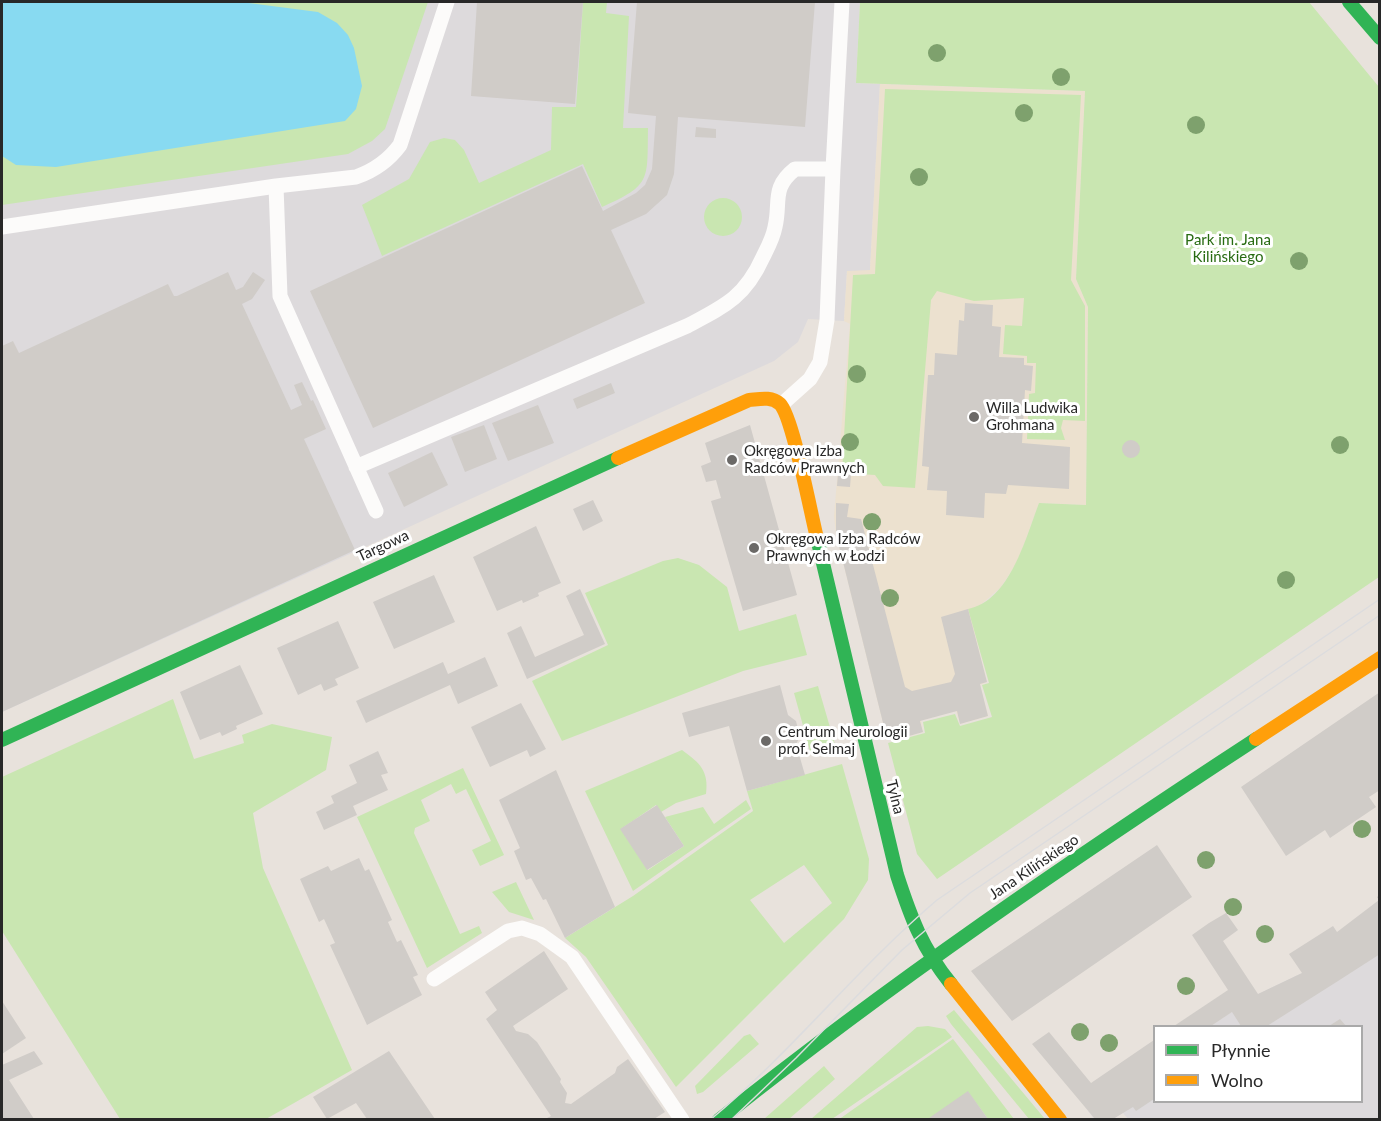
<!DOCTYPE html>
<meta charset="utf-8">
<style>
body{margin:0}
#map{position:relative;width:1381px;height:1121px;overflow:hidden;background:#e8e2dc;font-family:Lato,sans-serif}
canvas{display:block}
.frame{position:absolute;inset:0;border:3px solid #282828;pointer-events:none}
.legend{position:absolute;left:1153px;top:1025px;width:210px;height:78px;box-sizing:border-box;background:#fff;border:2px solid #a9a9a9;margin:0;padding:8px 10px;list-style:none;font-size:18px;color:#282828}
.legend li{display:flex;align-items:center;gap:12px;height:30px}
.legend b{width:30px;border:2px solid #a9a9a9}
</style>
<div id="map">
<canvas width="1381" height="1121"></canvas>
<div class="frame"></div>
<ul class="legend">
<li><b style="height:8px;background:#30b455"></b>Płynnie</li>
<li><b style="height:8px;background:#ff9f0a"></b>Wolno</li>
</ul>
</div>
<script>
const ctx = document.querySelector('canvas').getContext('2d');
ctx.lineJoin = 'round';
function paint(path, color) { ctx.fillStyle = color; ctx.fill(path, 'evenodd'); }
function strokePath(path, color, width, dash) { ctx.strokeStyle = color; ctx.lineWidth = width; ctx.lineCap = dash ? 'butt' : 'round'; ctx.setLineDash(dash || []); ctx.stroke(path); }
function label(font, color, halo, rows, align = 'center') {
  ctx.font = font + ' Lato,sans-serif'; ctx.lineWidth = 6; ctx.setLineDash([]); ctx.textBaseline = 'middle'; ctx.strokeStyle = halo; ctx.fillStyle = color; for (const [text, x, y, turn = 0] of rows) {
    ctx.save(); ctx.translate(x, y); ctx.rotate((+turn || 0) * Math.PI / 180); ctx.textAlign = isNaN(turn) ? turn : align; if (halo) ctx.strokeText(text, 0, 0); ctx.fillText(text, 0, 0); ctx.restore();
  }
}
const industrial = new Path2D(`
 M 2,2 L 860,2 L 856,83 L 880,84 L 870,271 L 847,271 L 844,321 L 808,319 L 798,342 L 774,361 L 2,712 Z
 M 1379,927 L 1379,1119 L 1129,1120 L 1123,1113 L 1113,1119 L 1095,1120 L 1088,1111 L 1154,1066 L 1154,1102 L 1362,1102 L 1362,1026 L 1211,1026 L 1258,994 L 1302,973 Z`);
const education = new Path2D(`
 M 880,84 L 1085,91 L 1076,279 L 1088,307 L 1086,505 L 1039,503 L 1018,561 L 1001,587 L 977,608 L 969,610 L 987,682 L 980,685 L 988,716 L 960,724 L 956,711 L 921,720 L 923,732 L 895,740 L 891,726 L 884,727 L 836,534 L 834,516 L 850,324 L 844,321 L 847,271 L 870,270 Z`);
const green = new Path2D(`
 M 2,2 L 428,2 L 385,129 L 372,141 L 348,154 L 2,205 Z
 M 583,2 L 607,2 L 606,13 L 629,16 L 623,128 L 648,128 C 647,180 652,185 602,207 L 583,164 L 382,256 L 362,205 L 409,179 L 430,142 L 444,138 L 455,140 L 464,150 L 479,183 L 551,150 L 552,107 L 576,107 Z
 M 860,2 L 1309,2 L 1379,87 L 1379,577 L 937,879 L 917,854 L 888,743 L 925,733 L 923,722 L 955,714 L 960,726 L 992,717 L 982,685 L 989,683 L 968,609 C 1010,601 1026,537 1039,503 L 1086,505 L 1088,307 L 1076,279 L 1085,91 L 856,83 Z
 M 885,89 L 1081,95 L 1071,280 L 1085,306 L 1085,421 L 1063,420 L 1061,428 L 1065,440 L 1027,439 L 1029,394 L 1035,393 L 1036,363 L 1027,363 L 1027,356 L 1003,354 L 1005,325 L 1022,326 L 1024,298 L 974,301 L 937,291 L 931,300 L 915,488 L 883,486 L 875,475 L 842,473 L 853,275 L 875,274 Z
 M704 217a19 19 0 1 1 38 0a19 19 0 1 1-38 0Z
 M 678,558 L 699,565 L 727,587 L 739,631 L 796,614 L 807,655 L 743,671 L 562,741 L 532,681 L 608,645 L 585,593 L 663,561 Z
 M 818,686 L 836,748 L 816,755 L 810,751 L 794,693 Z
 M 173,699 L 194,759 L 244,743 L 242,735 L 272,724 L 332,737 L 326,770 L 253,813 L 263,868 L 352,1070 L 266,1119 L 120,1119 L 2,931 L 2,777 Z
 M 682,750 C 700,763 709,771 706,794 L 676,803 L 661,812 L 656,805 L 621,829 L 648,870 L 684,846 L 665,817 L 703,807 L 714,824 L 746,800 L 751,809 L 633,891 L 585,791 Z
 M 842,764 L 869,859 L 868,880 L 844,919 L 676,1087 L 586,957 L 565,938 L 633,896 L 753,811 L 747,791 ZM 804,865 L 832,903 L 784,943 L 750,900 Z
 M 463,768 L 504,855 L 480,866 L 472,850 L 491,841 L 466,789 L 456,794 L 451,784 L 421,800 L 430,821 L 415,828 L 414,833 L 460,934 L 479,926 L 482,933 L 427,968 L 357,817 Z
 M 516,882 L 534,920 L 509,912 L 492,892 Z
 M 954,1010 L 1045,1119 L 1029,1119 L 951,1024 L 946,1016 Z
 M 928,1026 L 945,1029 L 952,1037 L 832,1119 L 811,1119 L 917,1027 Z
 M 750,1034 L 759,1044 L 703,1092 L 697,1094 L 695,1086 L 744,1036 Z
 M 953,1039 L 1014,1119 L 988,1119 L 968,1092 L 930,1119 L 838,1120 Z
 M 824,1066 L 835,1079 L 789,1119 L 764,1119 Z`);
const water = new Path2D(`
 M 2,2 L 241,2 L 318,12 L 337,23 L 348,35 L 354,48 L 362,86 L 356,109 L 345,121 L 56,167 L 16,165 L 2,156 Z`);
const building = new Path2D(`
 M 477,2 L 583,2 L 575,104 L 471,96 Z
 M 637,2 L 815,2 L 805,127 L 678,117 L 674,174 L 667,195 L 646,214 L 611,230 L 645,303 L 373,428 L 310,291 L 582,166 L 603,211 L 636,193 L 645,185 L 652,169 L 656,116 L 628,113 Z
 M 696,127 L 716,129 L 716,138 L 695,137 Z
 M 228,272 L 236,290 L 243,287 L 253,272 L 265,280 L 252,299 L 242,304 L 291,410 L 302,405 L 294,385 L 302,382 L 311,401 L 313,400 L 326,429 L 304,439 L 355,550 L 2,712 L 2,346 L 13,341 L 19,353 L 168,284 L 174,296 L 177,296 Z
 M 965,303 L 993,305 L 992,326 L 1001,327 L 999,357 L 1024,358 L 1024,365 L 1033,366 L 1031,391 L 1025,390 L 1022,443 L 1070,447 L 1069,489 L 1008,485 L 1006,494 L 985,493 L 984,518 L 946,515 L 947,491 L 927,490 L 929,467 L 922,466 L 928,375 L 934,375 L 935,353 L 957,355 L 959,320 L 964,321 Z
 M 611,383 L 615,393 L 577,409 L 573,399 Z
 M 538,405 L 554,443 L 508,461 L 492,423 Z
 M 484,425 L 497,459 L 465,472 L 451,437 Z
 M 750,425 L 797,595 L 743,611 L 711,501 L 721,498 L 716,480 L 706,482 L 701,466 L 711,462 L 705,443 Z
 M1122 449a9 9 0 1 1 18 0a9 9 0 1 1-18 0Z
 M 432,452 L 448,485 L 404,507 L 388,473 Z
 M 838,473 L 851,474 L 850,487 L 837,486 Z
 M 593,500 L 603,521 L 583,531 L 573,509 Z
 M 836,503 L 849,504 L 847,517 L 861,519 L 905,687 L 912,691 L 951,682 L 955,674 L 941,617 L 968,609 L 987,682 L 980,684 L 988,716 L 960,724 L 957,711 L 920,721 L 923,732 L 895,740 L 891,726 L 884,727 L 836,534 Z
 M 536,526 L 561,583 L 538,593 L 539,596 L 523,603 L 522,600 L 497,611 L 473,557 Z
 M 434,575 L 455,622 L 394,649 L 373,602 Z
 M 580,589 L 605,644 L 527,679 L 507,633 L 521,626 L 535,657 L 584,635 L 566,596 Z
 M 338,621 L 359,668 L 335,679 L 338,685 L 324,691 L 321,684 L 298,695 L 277,648 Z
 M 485,657 L 498,686 L 458,704 L 450,685 L 366,723 L 356,701 L 443,662 L 448,674 Z
 M 240,665 L 263,714 L 236,726 L 237,729 L 222,736 L 220,732 L 200,740 L 180,692 Z
 M 780,685 L 788,715 L 796,721 L 800,737 L 796,744 L 805,775 L 747,791 L 729,726 L 689,737 L 682,713 Z
 M 1380,692 L 1380,790 L 1369,797 L 1376,807 L 1330,838 L 1325,830 L 1286,856 L 1241,787 Z
 M 521,703 L 546,749 L 530,757 L 527,750 L 490,767 L 471,727 Z
 M 378,751 L 388,773 L 381,775 L 388,790 L 353,806 L 357,815 L 324,830 L 316,812 L 334,803 L 331,796 L 357,783 L 349,765 Z
 M 556,770 L 615,907 L 565,938 L 546,899 L 543,900 L 531,878 L 526,880 L 514,851 L 520,848 L 499,800 Z
 M 657,805 L 684,846 L 647,870 L 620,829 Z
 M 1157,845 L 1192,897 L 1012,1021 L 971,971 Z
 M 359,858 L 365,871 L 369,869 L 392,920 L 388,922 L 397,942 L 401,940 L 418,975 L 413,977 L 422,995 L 367,1025 L 330,945 L 335,943 L 324,919 L 319,922 L 300,879 L 328,866 L 331,871 Z
 M 1380,895 L 1380,954 L 1338,981 L 1267,1026 L 1241,1026 L 1232,1012 L 1211,1026 L 1174,1026 L 1228,990 L 1192,935 L 1209,923 L 1226,913 L 1238,930 L 1223,941 L 1258,994 L 1302,973 L 1289,954 L 1333,926 L 1337,932 L 1379,900 L 1377,897 Z
 M 544,951 L 568,989 L 513,1026 L 516,1031 L 528,1034 L 537,1042 L 561,1079 L 560,1082 L 567,1093 L 565,1103 L 571,1104 L 615,1073 L 617,1067 L 628,1059 L 665,1112 L 654,1119 L 545,1119 L 551,1116 L 486,1019 L 497,1010 L 485,992 Z
 M 2,1001 L 26,1038 L 2,1054 Z
 M 1340,1019 L 1346,1026 L 1329,1026 Z
 M 1049,1032 L 1091,1083 L 1154,1040 L 1154,1099 L 1136,1111 L 1133,1107 L 1113,1119 L 1095,1119 L 1032,1044 Z
 M 34,1051 L 43,1064 L 9,1080 L 34,1119 L 2,1119 L 2,1065 Z
 M 389,1051 L 435,1119 L 367,1119 L 356,1103 L 327,1119 L 313,1097 Z
 M 968,1091 L 988,1119 L 929,1118 Z`);
const lane = new Path2D(`
 M 276,186 L 280,296 L 376,511
 M 2,227 L 276,186 L 356,177 C 373,171 389,160 400,145 L 447,2
 M 781,405 L 810,379 L 820,362 L 827,320 L 833,169
 M 356,467 L 687,326 C 725,306 745,297 763,257 C 768,247 773,238 775,227 C 781,202 771,188 795,169 L 833,169 L 842,2
 M 434,979 L 508,931 L 522,928 L 540,934 L 572,957 L 682,1120`);
const fast = new Path2D(`
 M 1349,2 L 1380,38
 M 817,538 L 897,875 C 911,918 922,948 951,984
 M 2,740 L 618,458
 M 719,1120 C 891,983 1072,859 1256,739`);
const slow = new Path2D(`
 M 618,458 L 749,400 C 760,399 771,396 780,404 C 793,417 811,515 817,538
 M 1256,739 L 1380,658
 M 951,984 L 1060,1120`);
const tram = new Path2D(`
 M 710,1120 C 792,1052 857,968 937,900 L 1380,599
 M 731,1120 L 796,1058 L 902,950 L 970,893 L 1380,615`);
const trees = [
 [937,53],
 [1061,77],
 [1024,113],
 [1196,125],
 [919,177],
 [1299,261],
 [857,374],
 [850,442],
 [1340,445],
 [872,522],
 [1286,580],
 [890,598],
 [1362,829],
 [1206,860],
 [1233,907],
 [1265,934],
 [1186,986],
 [1080,1032],
 [1109,1043]
];
const markers = [
 [974,417,6,"#6b6967"],
 [732,460,6,"#6b6967"],
 [754,548,6,"#6b6967"],
 [766,741,6,"#6b6967"]
];
const parkNames = [
 ["Park im. Jana",1228,240],
 ["Kilińskiego",1228,257]
];
const poiNames = [
 ["Willa Ludwika",986,408],
 ["Grohmana",986,425],
 ["Okręgowa Izba",744,451],
 ["Radców Prawnych",744,468],
 ["Okręgowa Izba Radców",766,539],
 ["Prawnych w Łodzi",766,556],
 ["Centrum Neurologii",778,732],
 ["prof. Selmaj",778,749]
];
const streetNames = [
 ["Targowa",383,546,-25],
 ["Tylna",895,797,76],
 ["Jana Kilińskiego",1034,867,-34]
];
paint(industrial, '#dddadc');
paint(education, '#ece1cf');
paint(green, '#c9e6b1');
paint(water, '#88daf1');
paint(building, '#d0ccc8');
strokePath(lane, '#fcfbfa', 15);
strokePath(fast, '#30b455', 14);
strokePath(slow, '#ff9f0a', 14);
strokePath(tram, '#dcdcde', 1.5);
ctx.fillStyle = '#7ea16d';
for (const [x, y] of trees) { ctx.beginPath(); ctx.arc(x, y, 9, 0, 2 * Math.PI); ctx.fill(); }
for (const [x, y, r, color] of markers) { const dot = new Path2D(); dot.arc(x, y, r, 0, 2 * Math.PI); ctx.fillStyle = color; ctx.fill(dot); strokePath(dot, '#fff', 2); }
label('15px', '#286b12', '#fff', parkNames);
label('15px', '#282828', '#fff', poiNames, 'left');
label('15px', '#282828', '#fff', streetNames);
</script>
